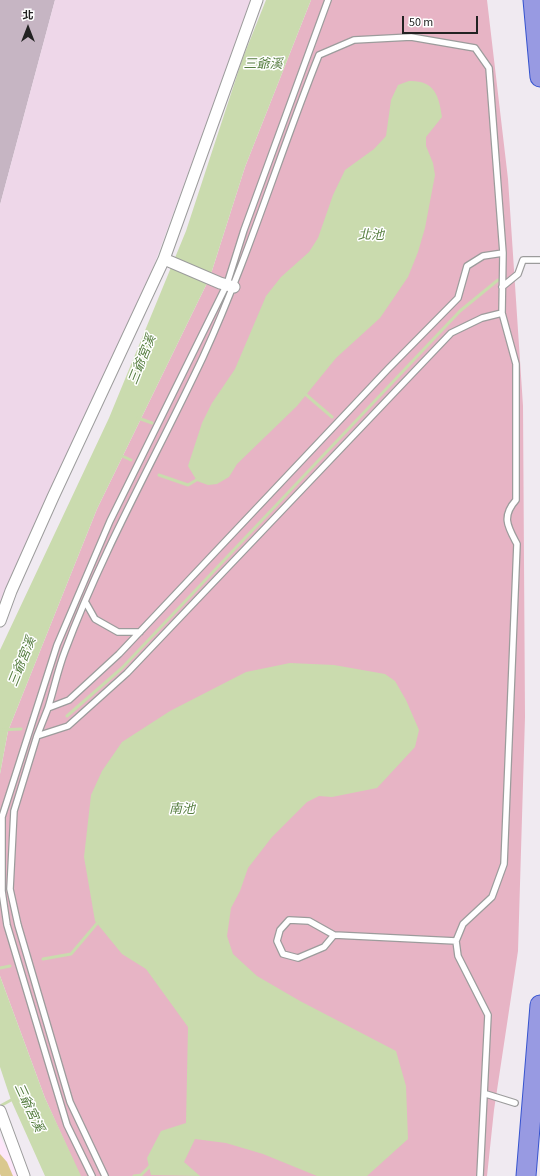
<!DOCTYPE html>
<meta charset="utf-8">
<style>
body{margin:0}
#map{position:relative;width:540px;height:1176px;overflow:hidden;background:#f0eaf1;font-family:"Source Sans 3","Noto Sans TC",sans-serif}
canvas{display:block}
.north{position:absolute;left:8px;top:8px;width:40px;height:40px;-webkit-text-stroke:3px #fff;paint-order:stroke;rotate:0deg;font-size:11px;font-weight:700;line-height:16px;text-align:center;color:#222}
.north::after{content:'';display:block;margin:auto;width:14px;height:18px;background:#222;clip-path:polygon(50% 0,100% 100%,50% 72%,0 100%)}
.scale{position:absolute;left:402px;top:16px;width:76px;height:18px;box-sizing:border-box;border:2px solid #222;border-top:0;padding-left:5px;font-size:12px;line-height:14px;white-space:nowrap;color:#222;-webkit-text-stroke:3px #fff;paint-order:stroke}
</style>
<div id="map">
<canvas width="540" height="1176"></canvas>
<div class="north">北</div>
<div class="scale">50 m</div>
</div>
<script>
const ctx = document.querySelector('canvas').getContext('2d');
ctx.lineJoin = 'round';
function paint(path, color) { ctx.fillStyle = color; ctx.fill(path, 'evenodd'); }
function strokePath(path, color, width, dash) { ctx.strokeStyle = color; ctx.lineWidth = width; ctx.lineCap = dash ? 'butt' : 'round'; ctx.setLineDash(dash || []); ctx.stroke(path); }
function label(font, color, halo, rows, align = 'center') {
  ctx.font = font + ' "Source Sans 3","Noto Sans TC",sans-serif'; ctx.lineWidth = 3; ctx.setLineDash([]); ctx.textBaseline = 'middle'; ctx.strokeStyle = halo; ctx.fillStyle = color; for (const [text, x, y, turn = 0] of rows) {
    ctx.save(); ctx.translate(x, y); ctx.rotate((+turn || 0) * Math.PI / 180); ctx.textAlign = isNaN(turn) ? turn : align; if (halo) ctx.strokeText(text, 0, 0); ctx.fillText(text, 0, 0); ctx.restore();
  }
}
const education = new Path2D(`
 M 0,1136 L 16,1168 L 18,1176 L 0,1176 Z`);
const construction = new Path2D(`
 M 0,0 L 55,0 L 0,205 Z`);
const farmland = new Path2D(`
 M 55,0 L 252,0 L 153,268 L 11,576 L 0,605 L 0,205 Z`);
const grass = new Path2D(`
 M 311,0 L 487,0 L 508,179 L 523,406 L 525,717 L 518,951 L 494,1110 L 487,1176 L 80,1176 L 45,1098 L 0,976 L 0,774 L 8,731 L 97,509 L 210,277 L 245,167 Z`);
const pitch = new Path2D(`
 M 0,1154 L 7,1162 L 13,1176 L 1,1176 L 0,1174 Z`);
const water = new Path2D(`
 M 266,0 L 311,0 L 245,167 L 210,277 L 97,509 L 8,731 L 0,774 L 0,650 L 109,418 L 186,231 L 242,60 Z
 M 409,81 C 434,80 439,95 442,117 L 426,137 L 426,146 L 433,163 L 435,175 L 425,228 L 418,252 L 408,277 L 380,318 L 336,358 L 297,406 L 237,464 L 229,477 L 217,484 L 208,485 L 197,481 L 188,466 L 202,423 L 212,403 L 235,369 L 266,296 L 281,277 L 309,252 L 318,238 L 333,195 L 345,170 L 374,149 L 386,136 L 391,100 L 398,85 Z
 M 290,663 L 334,665 L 385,674 L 395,681 L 406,700 L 419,730 L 415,747 L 377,788 L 332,797 L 319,796 L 307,802 L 272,837 L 248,868 L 240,891 L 231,908 L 227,936 L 233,954 L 257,976 L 300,1001 L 396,1051 L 406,1086 L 408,1139 L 367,1176 L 317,1176 L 263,1154 L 226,1143 L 195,1139 L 184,1162 L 200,1176 L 151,1175 L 147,1158 L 161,1131 L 186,1123 L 188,1027 L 146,969 L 122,954 L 95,921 L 84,857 L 91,795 L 102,771 L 122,742 L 170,711 L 246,672 Z
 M 0,976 L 45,1098 L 81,1176 L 45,1176 L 11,1100 L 0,1067 Z`);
const stream = new Path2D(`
 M 304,393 L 332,417
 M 138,418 L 152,423
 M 120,455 L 131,460
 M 159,475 L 188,485 L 198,479
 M 67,716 L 122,668 L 460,311 L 498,280
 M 0,730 L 21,729
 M 43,959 L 71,954 L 99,921
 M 0,968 L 10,966
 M 2,1105 L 13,1099
 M 134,1176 L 141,1175 L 151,1165`);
const lane = new Path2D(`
 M 502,287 L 518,274 L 523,260 L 540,260
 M 86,603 L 95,619 L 118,632 L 140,632
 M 48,708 C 54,689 58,669 65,651 C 103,549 157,455 203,357 C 248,259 279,155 319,55 L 354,40 L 411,37 L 475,48 L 489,68 L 503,253 L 502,313 L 516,364 L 516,500 C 501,517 508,527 517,544 L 504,864 L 492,897 L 463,924 L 456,941 L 458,956 L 488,1015 L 480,1176
 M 37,736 L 68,726 L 127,673 L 451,333 L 482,318 L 502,313
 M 334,935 L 324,947 L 298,958 L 283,954 L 277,941 L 280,930 L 289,920 L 309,921 L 334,935 L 456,941
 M 486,1094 L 515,1103
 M 92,1176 L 67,1125 L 7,925 L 2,891 L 2,817 L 57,645 L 110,521 L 227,284 L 244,230 L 328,0
 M 105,1176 L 70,1102 L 18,925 L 10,889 L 14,811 L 37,736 L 48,708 L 69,700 L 119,654 L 388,369 L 458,298 L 467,266 L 483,256 L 503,253`);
const street = new Path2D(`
 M 164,259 L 220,283 L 234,287
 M 0,621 L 11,591 L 53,497 L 164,259 L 257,0
 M 0,1111 L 24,1176`);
const highway = new Path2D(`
 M 533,0 L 540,77
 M 526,1176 L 540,1005`);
const waterNames = [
 ["三爺溪",263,65],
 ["北池",371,236],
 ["三爺宮溪",143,360,-68],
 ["三爺宮溪",23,662,-68],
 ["南池",182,810],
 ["三爺宮溪",28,1108,65]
];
paint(education, '#fde7fa');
paint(construction, '#c6b5c3');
paint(farmland, '#eed7e9');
paint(grass, '#e7b4c5');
paint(pitch, '#dac88e');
paint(water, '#cadbae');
strokePath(stream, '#cadbae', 3);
strokePath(lane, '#9c9c9c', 8);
strokePath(street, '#9c9c9c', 13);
strokePath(highway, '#3654cf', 21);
strokePath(lane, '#fff', 5.5);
strokePath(street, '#fff', 11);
strokePath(highway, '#989ae2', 19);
label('italic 13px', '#567e40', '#fff', waterNames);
</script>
